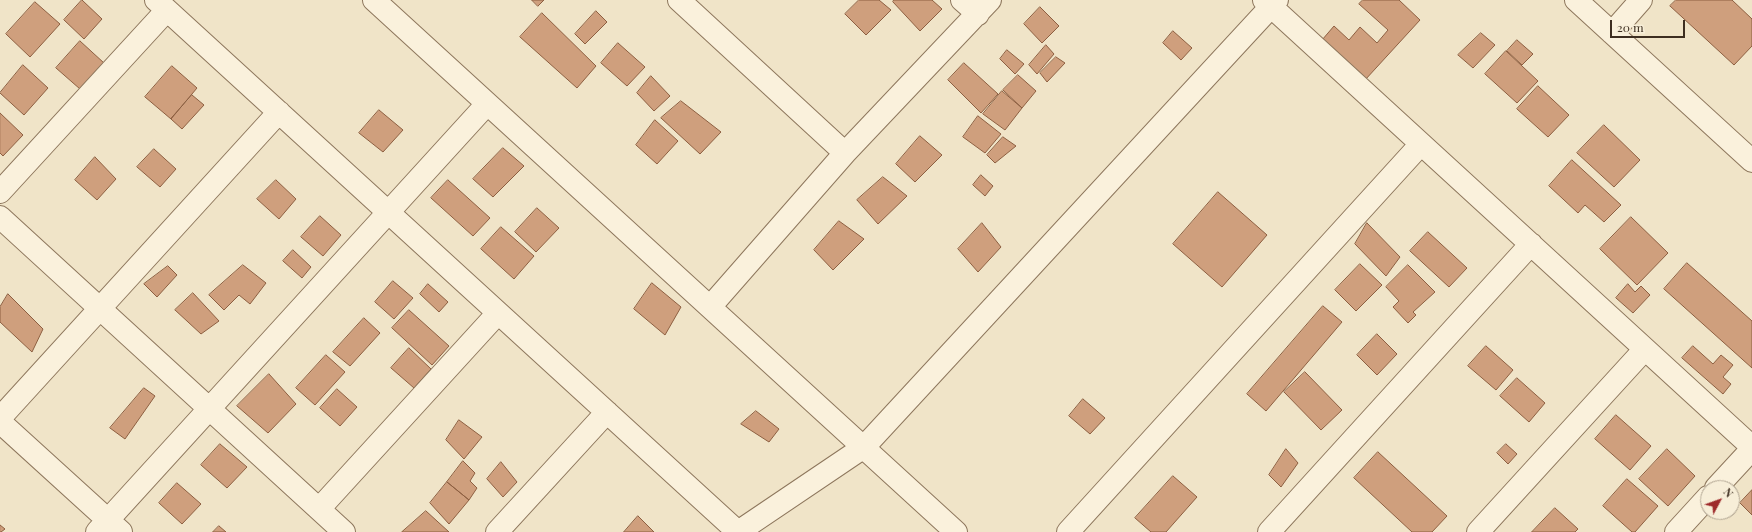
<!DOCTYPE html>
<style>
body{margin:0}
#map{position:relative;width:1752px;height:532px;overflow:hidden;background:#f0e4c8;font-family:"Playfair Display",serif}
canvas{display:block}
.north{position:absolute;left:1700px;top:480px;width:40px;height:40px;box-sizing:border-box;background:#f7eed8;border:1px solid #ada18e;border-radius:50%;rotate:49deg;font-size:11px;font-weight:700;line-height:16px;text-align:center;color:#3d2e20}
.north::after{content:'';display:block;margin:auto;width:14px;height:18px;background:#9e2a2b;clip-path:polygon(50% 0,100% 100%,50% 72%,0 100%)}
.scale{position:absolute;left:1610px;top:20px;width:75px;height:18px;box-sizing:border-box;border:2px solid #3d2e20;border-top:0;padding-left:5px;font-size:12px;line-height:14px;white-space:nowrap;color:#3d2e20;-webkit-text-stroke:3px #f7eed8;paint-order:stroke}
</style>
<div id="map">
<canvas width="1752" height="532"></canvas>
<div class="north">N</div>
<div class="scale">20 m</div>
</div>
<script>
const ctx = document.querySelector('canvas').getContext('2d');
ctx.lineJoin = 'round';
function paint(path, color) { ctx.fillStyle = color; ctx.fill(path, 'evenodd'); }
function strokePath(path, color, width, dash) { ctx.strokeStyle = color; ctx.lineWidth = width; ctx.lineCap = dash ? 'butt' : 'round'; ctx.setLineDash(dash || []); ctx.stroke(path); }
const building = new Path2D(`
 M 82,0 L 102,19 L 84,39 L 64,20 Z
 M 532,0 L 544,0 L 538,6 Z
 M 859,0 L 879,0 L 891,10 L 866,35 L 845,14 Z
 M 894,0 L 932,0 L 942,9 L 920,31 L 893,2 Z
 M 1363,0 L 1399,0 L 1420,20 L 1365,80 L 1322,40 L 1334,26 L 1349,40 L 1360,27 L 1377,43 L 1388,30 L 1359,4 Z
 M 1676,0 L 1732,0 L 1752,19 L 1752,46 L 1734,65 L 1670,6 Z
 M 35,2 L 60,24 L 30,57 L 6,34 Z
 M 1040,7 L 1059,26 L 1042,43 L 1024,24 Z
 M 596,11 L 607,22 L 585,44 L 575,34 Z
 M 542,13 L 596,66 L 577,88 L 520,37 Z
 M 1173,31 L 1192,48 L 1181,60 L 1163,43 Z
 M 1481,33 L 1495,45 L 1473,68 L 1458,55 Z
 M 1517,40 L 1533,54 L 1522,65 L 1507,51 Z
 M 80,41 L 104,63 L 80,89 L 56,68 Z
 M 618,43 L 645,67 L 627,86 L 601,63 Z
 M 1046,45 L 1054,54 L 1037,74 L 1029,65 Z
 M 1007,50 L 1024,64 L 1015,74 L 1000,59 Z
 M 1506,51 L 1538,81 L 1517,103 L 1485,74 Z
 M 1056,57 L 1065,63 L 1047,82 L 1040,73 Z
 M 964,63 L 998,94 L 981,113 L 948,80 Z
 M 23,65 L 48,88 L 24,115 L 0,93 Z
 M 172,66 L 197,88 L 171,119 L 145,97 Z
 M 1018,75 L 1036,91 L 1022,108 L 1003,90 Z
 M 651,76 L 670,96 L 654,111 L 637,93 Z
 M 1538,86 L 1569,115 L 1548,137 L 1517,109 Z
 M 1002,91 L 1022,108 L 1005,130 L 983,114 Z
 M 192,95 L 204,105 L 182,129 L 171,119 Z
 M 681,101 L 721,132 L 700,154 L 661,118 Z
 M 379,110 L 403,130 L 383,152 L 359,133 Z
 M 0,113 L 23,135 L 3,156 L 0,153 Z
 M 978,116 L 1001,134 L 985,153 L 963,137 Z
 M 655,120 L 678,141 L 657,164 L 636,145 Z
 M 1604,125 L 1640,160 L 1614,187 L 1577,153 Z
 M 920,136 L 942,155 L 915,182 L 896,164 Z
 M 1003,137 L 1016,146 L 995,163 L 987,155 Z
 M 503,148 L 524,166 L 493,197 L 473,179 Z
 M 154,149 L 176,169 L 160,187 L 137,167 Z
 M 95,157 L 116,179 L 97,200 L 75,180 Z
 M 1572,160 L 1621,205 L 1604,222 L 1585,205 L 1578,213 L 1549,186 Z
 M 981,175 L 993,186 L 985,196 L 973,185 Z
 M 883,177 L 907,196 L 878,224 L 857,200 Z
 M 276,180 L 296,199 L 279,219 L 257,199 Z
 M 448,180 L 490,218 L 473,236 L 431,198 Z
 M 1218,192 L 1267,235 L 1222,287 L 1173,244 Z
 M 537,208 L 559,228 L 536,252 L 515,232 Z
 M 320,216 L 341,235 L 323,256 L 301,237 Z
 M 1631,217 L 1668,253 L 1637,285 L 1600,249 Z
 M 839,221 L 864,239 L 833,270 L 814,250 Z
 M 982,223 L 1001,247 L 978,272 L 958,249 Z
 M 1367,223 L 1400,257 L 1386,276 L 1355,244 Z
 M 501,227 L 534,256 L 514,279 L 481,249 Z
 M 1428,232 L 1467,268 L 1449,287 L 1410,251 Z
 M 293,250 L 311,267 L 302,278 L 283,261 Z
 M 1687,263 L 1752,321 L 1752,368 L 1664,289 Z
 M 1360,264 L 1382,285 L 1356,311 L 1335,290 Z
 M 243,265 L 266,283 L 250,304 L 239,295 L 224,310 L 209,295 Z
 M 1408,265 L 1435,292 L 1413,312 L 1416,315 L 1408,323 L 1393,307 L 1399,301 L 1386,287 Z
 M 168,266 L 177,275 L 157,297 L 144,284 Z
 M 393,281 L 413,298 L 394,319 L 375,302 Z
 M 652,283 L 681,307 L 665,335 L 634,309 Z
 M 428,284 L 448,302 L 439,312 L 420,294 Z
 M 1628,284 L 1635,292 L 1641,286 L 1650,295 L 1633,313 L 1616,298 Z
 M 193,293 L 219,321 L 201,334 L 175,310 Z
 M 8,294 L 43,329 L 32,352 L 0,322 L 0,307 Z
 M 1323,306 L 1342,322 L 1266,411 L 1247,394 Z
 M 409,310 L 449,346 L 432,365 L 392,328 Z
 M 364,318 L 380,333 L 350,366 L 333,352 Z
 M 1377,334 L 1397,354 L 1377,375 L 1357,355 Z
 M 1486,346 L 1513,370 L 1496,390 L 1468,366 Z
 M 1693,346 L 1713,364 L 1721,355 L 1733,365 L 1723,377 L 1731,384 L 1723,394 L 1682,358 Z
 M 409,348 L 431,369 L 414,388 L 391,368 Z
 M 326,355 L 345,372 L 315,405 L 296,388 Z
 M 1305,372 L 1342,410 L 1321,430 L 1284,392 Z
 M 269,374 L 296,404 L 268,433 L 237,406 Z
 M 1517,378 L 1545,403 L 1529,422 L 1500,396 Z
 M 144,388 L 155,396 L 125,439 L 110,428 Z
 M 337,389 L 357,407 L 340,426 L 320,408 Z
 M 1083,399 L 1105,418 L 1090,434 L 1069,416 Z
 M 756,411 L 779,429 L 769,442 L 741,424 Z
 M 1616,415 L 1651,446 L 1630,470 L 1595,439 Z
 M 459,420 L 482,437 L 464,459 L 446,440 Z
 M 220,444 L 247,467 L 227,488 L 201,465 Z
 M 1506,444 L 1517,454 L 1508,464 L 1497,453 Z
 M 1286,449 L 1298,463 L 1281,487 L 1269,475 Z
 M 1667,449 L 1695,476 L 1668,506 L 1639,479 Z
 M 1378,452 L 1447,516 L 1432,532 L 1412,532 L 1354,478 Z
 M 463,461 L 475,473 L 470,481 L 477,488 L 469,500 L 447,482 Z
 M 501,462 L 517,482 L 503,497 L 487,479 Z
 M 1173,476 L 1197,497 L 1166,532 L 1151,532 L 1135,518 Z
 M 1627,479 L 1658,506 L 1635,532 L 1632,532 L 1603,506 Z
 M 447,482 L 469,500 L 449,524 L 430,503 Z
 M 177,483 L 201,504 L 182,524 L 159,503 Z
 M 1752,490 L 1752,515 L 1740,503 Z
 M 1555,508 L 1578,529 L 1575,532 L 1532,532 Z
 M 426,511 L 449,532 L 402,532 Z
 M 638,516 L 654,532 L 624,532 Z
 M 0,525 L 5,529 L 1,532 L 0,532 Z
 M 219,526 L 226,532 L 213,532 Z`);
const street = new Path2D(`
 M 156,0 L 738,532
 M 374,0 L 956,532
 M 679,0 L 845,153
 M 962,0 L 978,14
 M 1264,0 L 1752,447
 M 1576,0 L 1752,161
 M 1612,33 L 1641,0
 M 0,192 L 167,10
 M 0,217 L 344,532
 M 710,307 L 845,153 L 990,0
 M 0,418 L 279,112
 M 0,422 L 121,532
 M 1716,488 L 1752,449
 M 319,509 L 498,313
 M 97,532 L 487,104
 M 497,532 L 607,412
 M 738,532 L 864,447 L 1277,0
 M 1068,532 L 1421,144
 M 1269,532 L 1531,244
 M 1478,532 L 1645,349
 M 1676,532 L 1708,497`);
paint(building, '#cf9f7d');
strokePath(building, '#8d5f41', 1);
strokePath(street, '#8d765c', 24);
strokePath(street, '#faf1dc', 22);
</script>
